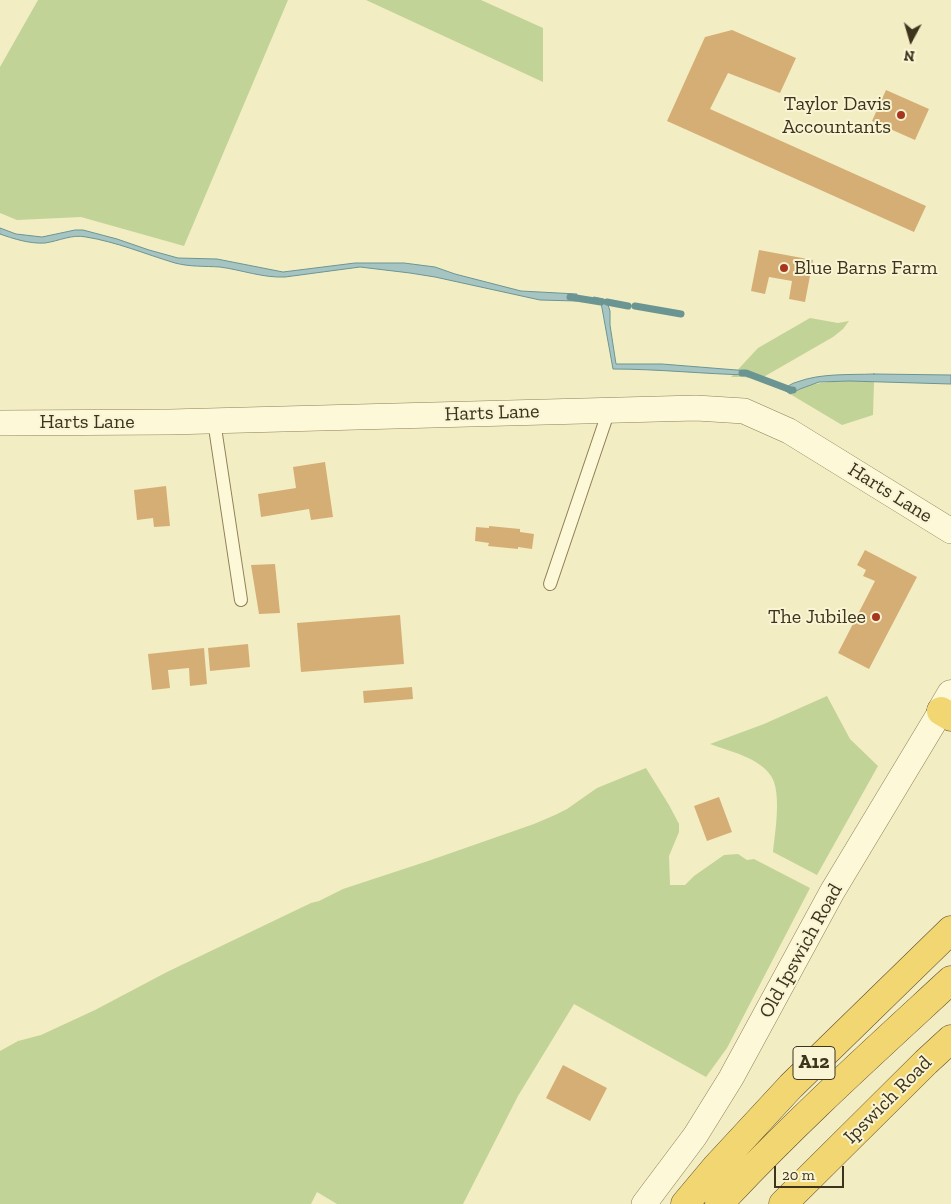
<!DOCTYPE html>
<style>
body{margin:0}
#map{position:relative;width:951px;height:1204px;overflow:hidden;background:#f3edc3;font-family:"Zilla Slab",serif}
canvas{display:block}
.north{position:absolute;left:886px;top:15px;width:50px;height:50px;-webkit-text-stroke:4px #f9f5d4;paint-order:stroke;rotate:186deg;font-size:14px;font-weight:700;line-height:20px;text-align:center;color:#3e331d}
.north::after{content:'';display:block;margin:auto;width:18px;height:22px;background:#3e331d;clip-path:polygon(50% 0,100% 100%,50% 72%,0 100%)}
.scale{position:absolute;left:774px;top:1166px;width:70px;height:22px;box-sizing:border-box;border:2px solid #3e331d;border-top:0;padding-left:6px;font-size:15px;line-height:18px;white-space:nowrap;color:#3e331d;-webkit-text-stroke:4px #f9f5d4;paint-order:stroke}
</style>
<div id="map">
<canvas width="951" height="1204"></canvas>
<div class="north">N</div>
<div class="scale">20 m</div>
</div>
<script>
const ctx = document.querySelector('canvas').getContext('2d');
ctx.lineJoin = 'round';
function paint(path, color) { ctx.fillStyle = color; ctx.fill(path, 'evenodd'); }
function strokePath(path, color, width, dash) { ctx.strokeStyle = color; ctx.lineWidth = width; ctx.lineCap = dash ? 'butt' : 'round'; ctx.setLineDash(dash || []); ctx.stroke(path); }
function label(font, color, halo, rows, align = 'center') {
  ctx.font = font + ' "Zilla Slab",serif'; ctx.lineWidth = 4; ctx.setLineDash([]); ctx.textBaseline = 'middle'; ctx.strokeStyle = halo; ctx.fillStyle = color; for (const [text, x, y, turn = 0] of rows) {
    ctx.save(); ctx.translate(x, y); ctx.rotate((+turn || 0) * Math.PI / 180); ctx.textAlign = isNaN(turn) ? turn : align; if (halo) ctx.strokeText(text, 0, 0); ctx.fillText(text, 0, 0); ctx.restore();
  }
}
const green = new Path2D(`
 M 38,0 L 288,0 L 184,246 L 81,217 L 17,220 L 0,213 L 0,67 Z
 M 366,0 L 481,0 L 543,28 L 543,82 Z
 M 810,318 L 838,323 L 849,321 L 843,329 L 833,337 L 760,379 L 743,377 L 731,377 L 758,348 Z
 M 849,381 L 874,382 L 873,415 L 842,425 L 790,394 C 812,382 824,382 849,381 Z
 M 827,696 L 850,739 L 878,766 L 817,875 L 773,852 C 775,833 782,792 771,776 C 760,758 729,751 710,744 L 764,724 Z
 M 646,768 L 669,805 L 679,824 L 679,832 L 669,856 L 670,885 L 685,885 L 694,876 L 724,855 L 738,854 L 747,860 L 754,859 L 810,888 L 727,1048 L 706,1077 L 574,1004 L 518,1096 L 463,1204 L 337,1204 L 317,1192 L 311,1204 L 0,1204 L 0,1051 L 18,1041 L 41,1035 L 95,1010 L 167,972 L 311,903 L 319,901 L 343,889 L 428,861 L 534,824 L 555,815 L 567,809 L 597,788 Z`);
const water = new Path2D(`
 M 0,228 L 16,234 L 42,237 L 75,230 L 83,230 L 117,239 L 149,250 L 178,258 L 217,259 L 283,272 L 355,263 L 404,263 L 435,267 L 455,274 L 521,291 L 577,294 L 577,301 L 540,300 L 435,277 L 410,273 L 360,267 L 285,277 C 263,278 242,270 220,267 C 205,266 190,267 175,263 C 145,254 117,242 86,237 C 72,234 59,241 45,243 C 30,244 14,239 0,234 Z
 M 594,297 L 604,299 L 607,302 L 610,311 L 610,325 L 616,364 L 662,364 L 749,371 L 749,375 C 704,374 658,369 613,369 L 602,308 L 601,304 L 593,301 Z
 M 874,374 L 951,375 L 951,384 L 849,381 L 819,382 L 800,389 L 790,394 L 783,389 C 787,387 792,383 797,382 C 821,373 849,375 874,374 Z`);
const stream = new Path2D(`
 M 570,297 L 601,302
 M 607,302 L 628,306
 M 635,306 L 681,314
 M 742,373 L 746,373 L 791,390 L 793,390`);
const building = new Path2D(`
 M 732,30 L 796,58 L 780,93 L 728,73 L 710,109 L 926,206 L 914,232 L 667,121 L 705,37 Z
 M 886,90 L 929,109 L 915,140 L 872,121 Z
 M 759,250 L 813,260 L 805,302 L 789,299 L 792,281 L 769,277 L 765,294 L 751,291 Z
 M 325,462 L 333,517 L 311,520 L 309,509 L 261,517 L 258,494 L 296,488 L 293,467 Z
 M 166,486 L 170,526 L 154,527 L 153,518 L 137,520 L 134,490 Z
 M 489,526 L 520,529 L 520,532 L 534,534 L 532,549 L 518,547 L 518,549 L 488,546 L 489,543 L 475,541 L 476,527 L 489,528 Z
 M 865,550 L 917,577 L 869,669 L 838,653 L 875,581 L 863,576 L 866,570 L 857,565 Z
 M 275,564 L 280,613 L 259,614 L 251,565 Z
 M 400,615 L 404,664 L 301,672 L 297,623 Z
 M 248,644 L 250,667 L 210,671 L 208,648 Z
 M 204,648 L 207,684 L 190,686 L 189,668 L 168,670 L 170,688 L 152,690 L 148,654 Z
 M 412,687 L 413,699 L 364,703 L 363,691 Z
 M 719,797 L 732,832 L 707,841 L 694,806 Z
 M 563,1065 L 607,1088 L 590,1121 L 546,1098 Z`);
const service = new Path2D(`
 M 214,421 L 241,600
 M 550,584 L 609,410`);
const minor = new Path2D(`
 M 0,423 L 170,422 L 696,408 L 744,411 L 789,431 L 951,531
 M 644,1204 L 695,1136 L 731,1078 L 832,892 L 941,711`);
const tertiary = new Path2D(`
 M 941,711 L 951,694`);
const trunk = new Path2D(`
 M 941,711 L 951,717
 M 685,1204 L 716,1167 L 791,1086 L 951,930
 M 719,1204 C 792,1125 872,1053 951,980
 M 783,1204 L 926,1062 L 951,1039`);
const markers = [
 [901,115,5,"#a63620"],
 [784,268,5,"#a63620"],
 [876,617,5,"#a63620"]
];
const shields = [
 [814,1063,42]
];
const shieldNames = [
 ["A12",814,1063]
];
const poiNames = [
 ["Taylor Davis",891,104],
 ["Accountants",891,127],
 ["Blue Barns Farm",794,268,"left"],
 ["The Jubilee",866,617]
];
const streetNames = [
 ["Harts Lane",492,413,-2],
 ["Harts Lane",87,422],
 ["Harts Lane",890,493,32],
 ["Old Ipswich Road",801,951,-61],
 ["Ipswich Road",888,1100,-45]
];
paint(green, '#c1d396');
paint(water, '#a6c5c2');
strokePath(water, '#6b9592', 1);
strokePath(stream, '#6b9592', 7);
paint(building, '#d5ae75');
strokePath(service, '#907f57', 14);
strokePath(minor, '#907f57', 26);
strokePath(tertiary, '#907f57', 29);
strokePath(trunk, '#5d4b2c', 29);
strokePath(service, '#fcf8d8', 12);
strokePath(minor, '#fcf8d8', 25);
strokePath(tertiary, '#fcf8d8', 28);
strokePath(trunk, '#f2d672', 28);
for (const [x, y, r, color] of markers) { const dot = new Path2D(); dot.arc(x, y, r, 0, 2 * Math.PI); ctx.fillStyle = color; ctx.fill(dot); strokePath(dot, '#f9f5d4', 2); }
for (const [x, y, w] of shields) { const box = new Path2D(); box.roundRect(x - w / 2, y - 16.5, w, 33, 4); ctx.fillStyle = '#f9f5d4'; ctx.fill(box); strokePath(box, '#3e331d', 1); }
label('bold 19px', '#3e331d', null, shieldNames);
label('20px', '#3e331d', '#f9f5d4', poiNames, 'right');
label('20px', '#3e331d', '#f9f5d4', streetNames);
</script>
